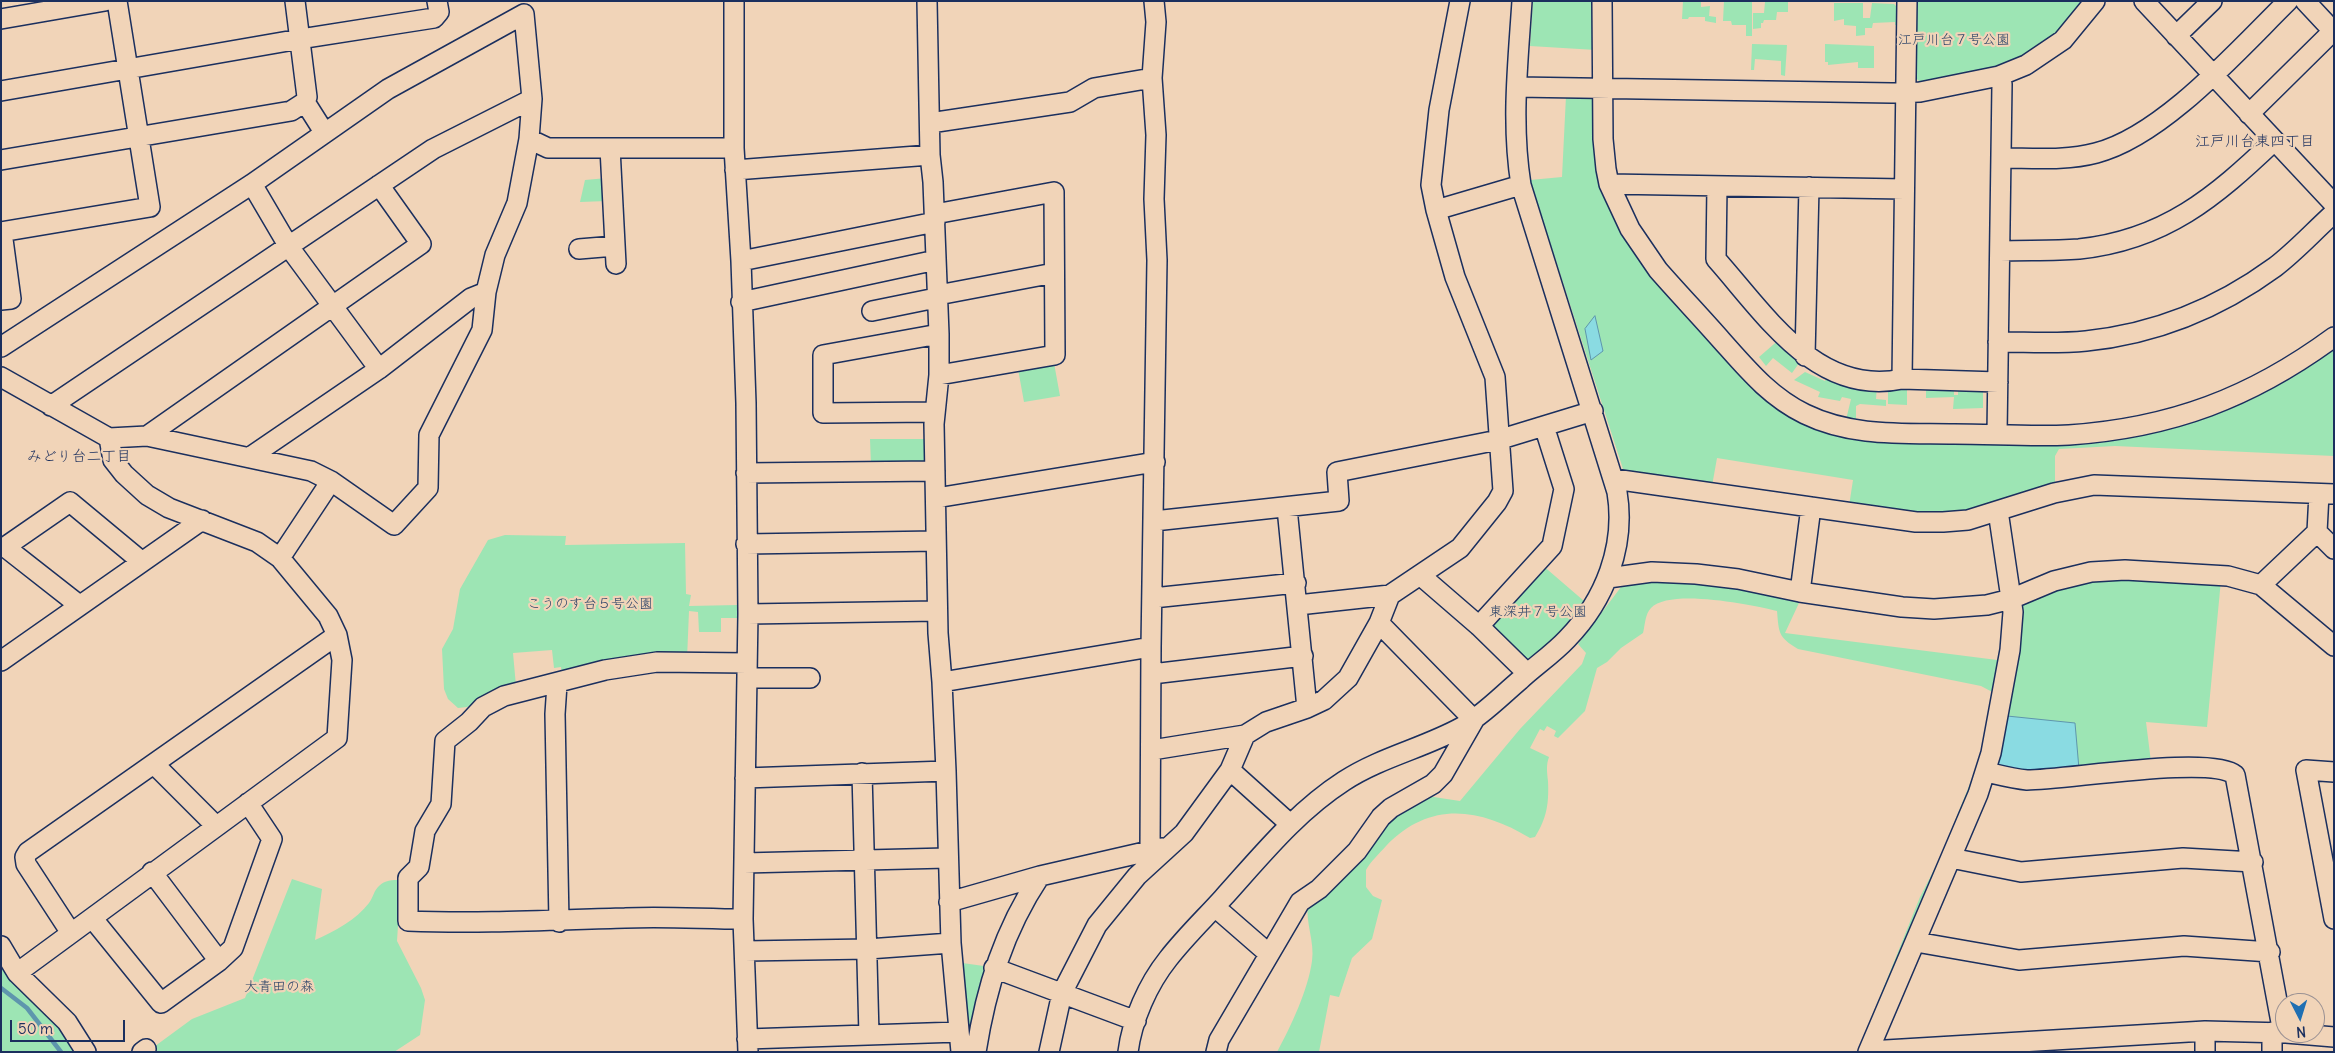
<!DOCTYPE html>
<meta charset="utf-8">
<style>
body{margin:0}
#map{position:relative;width:2335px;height:1053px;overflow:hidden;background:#f1d4b8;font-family:Delius,sans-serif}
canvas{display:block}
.frame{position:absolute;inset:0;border:2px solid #1b2f5e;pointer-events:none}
.north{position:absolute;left:2275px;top:993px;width:50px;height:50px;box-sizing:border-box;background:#f1d4b8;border:1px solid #9b9294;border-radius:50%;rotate:175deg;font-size:14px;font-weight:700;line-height:20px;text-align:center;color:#1b2f5e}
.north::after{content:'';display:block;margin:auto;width:18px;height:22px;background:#1f6fb2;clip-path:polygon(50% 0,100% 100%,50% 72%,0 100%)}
.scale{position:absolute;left:10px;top:1020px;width:115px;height:22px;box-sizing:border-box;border:2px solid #1b2f5e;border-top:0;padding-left:6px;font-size:15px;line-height:18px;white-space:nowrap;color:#1b2f5e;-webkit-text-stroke:4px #f1d4b8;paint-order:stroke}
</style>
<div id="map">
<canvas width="2335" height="1053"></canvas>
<div class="frame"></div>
<div class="north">N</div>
<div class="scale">50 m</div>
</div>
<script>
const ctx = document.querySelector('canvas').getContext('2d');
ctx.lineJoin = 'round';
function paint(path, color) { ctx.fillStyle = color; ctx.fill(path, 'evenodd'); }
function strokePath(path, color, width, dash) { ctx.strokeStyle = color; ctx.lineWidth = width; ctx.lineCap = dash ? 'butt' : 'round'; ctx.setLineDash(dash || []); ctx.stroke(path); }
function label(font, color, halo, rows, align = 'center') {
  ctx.font = font + ' Delius,"Klee One",sans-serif'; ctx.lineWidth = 4.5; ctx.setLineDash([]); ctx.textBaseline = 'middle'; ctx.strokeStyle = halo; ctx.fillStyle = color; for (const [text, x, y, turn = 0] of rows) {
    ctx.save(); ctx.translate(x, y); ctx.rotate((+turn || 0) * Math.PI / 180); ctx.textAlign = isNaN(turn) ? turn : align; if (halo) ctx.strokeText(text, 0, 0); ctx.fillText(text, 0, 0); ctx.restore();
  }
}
const green = new Path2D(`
 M 1533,1 L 1597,1 L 1596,50 L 1530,46 Z
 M 1683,1 L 1701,1 L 1701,7 L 1710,6 L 1709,16 L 1716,17 L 1716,23 L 1705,21 L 1705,17 L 1689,17 L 1688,19 L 1682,19 Z
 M 1724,1 L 1752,2 L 1752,36 L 1746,36 L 1746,25 L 1732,25 L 1731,21 L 1723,21 Z
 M 1914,1 L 2088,1 L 2048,44 L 2008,65 L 1923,84 L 1913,76 Z
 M 1765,2 L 1788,2 L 1788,12 L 1777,12 L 1776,20 L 1764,20 L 1763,23 L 1761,23 L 1761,28 L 1753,29 L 1753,13 L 1764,13 Z
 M 1834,3 L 1863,3 L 1863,18 L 1870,18 L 1872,3 L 1894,4 L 1900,10 L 1900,25 L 1895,25 L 1895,22 L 1873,23 L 1872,28 L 1865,28 L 1865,35 L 1856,36 L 1856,26 L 1844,25 L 1844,19 L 1834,21 Z
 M 1752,44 L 1787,45 L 1785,76 L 1781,75 L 1781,61 L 1755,59 L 1754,70 L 1751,70 Z
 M 1825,44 L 1874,46 L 1874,68 L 1858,68 L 1858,62 L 1828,65 L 1828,62 L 1825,62 Z
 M 1566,96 L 1591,97 L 1598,103 L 1624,228 L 1805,421 L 2133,433 L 2334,344 L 2334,456 L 2115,446 L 2059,449 L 2055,456 L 2055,486 L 1989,508 L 1946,516 L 1849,506 L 1853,480 L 1717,458 L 1712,486 L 1628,474 L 1623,469 L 1530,180 L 1562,177 Z
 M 607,178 L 607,201 L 580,202 L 585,180 Z
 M 1781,338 L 1802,359 L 1792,373 L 1773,358 L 1766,366 L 1759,357 Z
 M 1054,363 L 1060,396 L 1024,402 L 1018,369 Z
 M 1805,372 L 1825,381 L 1828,375 L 1877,386 L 1876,399 L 1886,400 L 1886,406 L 1860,404 L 1856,406 L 1856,426 L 1845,424 L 1851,399 L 1842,397 L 1840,401 L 1818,397 L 1820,392 L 1794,380 Z
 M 1888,387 L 1907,387 L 1907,405 L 1888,404 Z
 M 1926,387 L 1954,388 L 1954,395 L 1958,395 L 1958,388 L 1983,390 L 1983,408 L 1953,409 L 1954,397 L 1926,398 Z
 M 870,439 L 928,439 L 928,460 L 923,464 L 871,465 Z
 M 505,535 L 566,536 L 565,545 L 685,543 L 686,594 L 691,595 L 689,606 L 738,605 L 739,618 L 721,618 L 721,632 L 699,632 L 698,612 L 689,611 L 687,659 L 615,665 L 614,659 L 562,678 L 561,667 L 554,668 L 552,650 L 513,653 L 516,686 L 467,707 L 458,708 L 448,699 L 444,689 L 442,649 L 453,629 L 460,589 L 488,540 Z
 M 1541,564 L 1584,601 C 1572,618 1542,658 1522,660 L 1489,630 Z
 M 1645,579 L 1695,579 L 1797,597 L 1799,603 L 1785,633 L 2005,661 L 1998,695 L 1981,686 L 1798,649 C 1778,637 1779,633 1777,611 C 1752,605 1670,588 1651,608 C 1645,614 1645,625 1643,633 L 1621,648 L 1607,662 L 1597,668 L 1585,711 L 1558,738 L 1554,736 L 1556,731 L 1547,726 L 1544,731 L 1540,729 L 1530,748 L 1549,757 C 1546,765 1547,772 1548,781 C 1549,803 1547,818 1535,837 L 1530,838 C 1480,808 1430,800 1386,846 C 1379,854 1371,861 1366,870 L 1366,887 L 1373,896 L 1382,900 L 1372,939 L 1352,958 L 1339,997 L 1330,995 L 1319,1052 L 1277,1052 C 1291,1026 1308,990 1312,961 C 1315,942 1305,922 1308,903 L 1388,820 L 1427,796 L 1460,801 L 1520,729 L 1582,664 L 1586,653 L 1578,644 L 1621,587 L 1624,585 Z
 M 2084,579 L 2221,580 L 2207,727 L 2146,722 L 2151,762 L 2079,769 L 2003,716 L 2017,603 Z
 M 1988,739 L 1985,755 L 1863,1039 L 1920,897 L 1940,858 Z
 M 292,879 L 322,889 L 315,940 C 334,932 357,919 369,903 C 373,898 374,890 379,886 C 385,880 392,880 401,880 L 397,941 L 421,988 L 425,1000 L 420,1035 L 394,1052 L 147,1052 L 192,1019 L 245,998 Z
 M 955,962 L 991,967 L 976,1039 L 962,1038 Z
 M 1,966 L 7,974 L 33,996 L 83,1052 L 1,1052 Z`);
const water = new Path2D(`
 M 1595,316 L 1603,351 L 1591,360 L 1585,329 Z
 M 2007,716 L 2075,723 L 2079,769 L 2026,773 L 1999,769 L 1996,763 Z`);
const stream = new Path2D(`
 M 1,988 L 27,1008 L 61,1052`);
const minor = new Path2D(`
 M 734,1 L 734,148 L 741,261 L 746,403 L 748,614 L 743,919 L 748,1052
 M 927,1 L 930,155 L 933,182 L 939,334 L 939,375 L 934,424 L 938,633 L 942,682 L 946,771 L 951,943 L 961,1052
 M 1602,1 L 1603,139 L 1606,169 L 1609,184 L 1630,229 L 1658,270 C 1679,294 1701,317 1722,341 C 1747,369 1770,397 1805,414 C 1852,437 1903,433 1954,434 C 1992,434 2031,437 2069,435 C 2171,428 2251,398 2334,337
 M 2144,1 L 2334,204
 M 2305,1 L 2334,32
 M 1,19 L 105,1
 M 2176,36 L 2212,1
 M 1517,87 L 1892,93 L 1920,92 L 1999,76 L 2026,65 L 2063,40 L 2095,1
 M 1,91 L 300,39 L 434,18 L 439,12 L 437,1
 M 305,102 L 324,132
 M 2249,114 L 2333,31
 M 930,123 L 1070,102 L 1094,88 L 1152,78
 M 529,139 L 548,148 L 734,148
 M 610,148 L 616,264
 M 2001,158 C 2033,158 2066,161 2096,153 C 2163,136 2239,49 2288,1
 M 1,160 L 291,111 L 305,102 L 307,97 L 295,1
 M 735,170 L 930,155
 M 252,184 L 289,247 L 379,369
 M 1609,184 L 1904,189
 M 1717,186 L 1716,259 C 1765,314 1817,397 1902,379 L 1998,382
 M 1436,210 L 1521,185
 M 935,214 L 1054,192 L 1055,355 L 939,375
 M 1,232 L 150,207 L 117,1
 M 579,249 L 615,246
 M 2000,251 C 2026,250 2053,251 2079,249 C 2165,240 2215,197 2274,141
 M 741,261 L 935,222
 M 1,300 L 11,299 L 2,232
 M 741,302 L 936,260
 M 872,311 L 931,299 L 938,295 L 1054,273
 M 1998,342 C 2028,342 2057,344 2086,341 C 2154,334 2219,308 2275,267 C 2296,251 2314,231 2334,213
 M 1,347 L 252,184 L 388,89 L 524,14 L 532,99 L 529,139 L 517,203 L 495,255 L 486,292 L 482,330 L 429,435 L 428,488 L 394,525 L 331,481 L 311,471 L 147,436 L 109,438 L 1,377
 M 1805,356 L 1809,187
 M 1902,379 L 1907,1
 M 51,406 L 433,149 L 532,99
 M 934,412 L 823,413 L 823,355 L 939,334
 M 1997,434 L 2002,84 L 1999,76
 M 147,436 L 421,244 L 379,185
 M 250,457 L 379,369 L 471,298 L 486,292
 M 746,473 L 935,471
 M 1614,479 L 1916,522 L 1943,522 L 1968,520 L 2054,493 L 2094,485 L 2334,494
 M 2319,494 L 2317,532 L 2334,549
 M 936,498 L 1155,462
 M 1287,508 L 1307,708
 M 1154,521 L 1339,501 L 1337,472 L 1498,440 L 1593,411
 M 746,544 L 936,541
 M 280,558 L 331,481
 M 1420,575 L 1479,626 L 1527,673
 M 1608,578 L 1652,572 L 1696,574 L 1738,579 L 1800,592 L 1902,607 L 1934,609 L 1987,605 L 2011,599 L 2054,581 L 2091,572 L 2125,570 L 2228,576 L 2261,585 L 2334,646
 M 2261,585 L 2317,532
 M 1800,592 L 1811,507
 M 1153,598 L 1296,583
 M 79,605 L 5,547 L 70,502 L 141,561
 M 1298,605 L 1390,595 L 1460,548 L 1497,502 L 1503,491 L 1495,377 L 1455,277 L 1436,210 L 1431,185 L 1439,110 L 1460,1
 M 748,614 L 937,611
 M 1479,626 L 1552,546 L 1564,489 L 1544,426
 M 1,661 L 202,520
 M 1152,674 L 1303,656
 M 747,678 L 810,678
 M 942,682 L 1151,647
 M 557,684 L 555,714 L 559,922
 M 1152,750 L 1245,735 L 1266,722 L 1307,708 L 1324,700 L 1348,678 L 1379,623 L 1390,595
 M 154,764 L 216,826
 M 1230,770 L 1290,824
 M 1986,772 C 1999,775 2014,779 2027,780 C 2066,780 2211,755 2235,775 L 2283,1033
 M 2334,772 L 2306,770 L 2334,919
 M 862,773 L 869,1035
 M 745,778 L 946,771
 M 1150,852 L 1151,647 L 1157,260 L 1154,199 L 1156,135 L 1152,78 L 1156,22 L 1154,1
 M 1951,858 L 2021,872 L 2183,858 L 2253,862
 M 744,863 L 947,858
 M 152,872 L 219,961
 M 949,902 L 1040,876 L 1162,848
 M 1215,907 L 1269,954
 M 93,919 L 161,1003 L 219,961 L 233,948 L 272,839 L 248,803
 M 743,919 C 704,919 664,916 625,918 C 552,920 480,924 408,921 L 408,878 L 419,867 L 425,831 L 441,804 L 445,741 L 469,722 L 483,707 L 504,696 L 605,670 L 657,662 L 747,663
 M 71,933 L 26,864 L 25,857 L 28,852 L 337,635
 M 1916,942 L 2019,960 L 2184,946 L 2270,952
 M 1,946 L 17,973 L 67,1022 L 86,1052
 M 745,951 L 868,949 L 951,943
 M 994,968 L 1136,1021
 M 17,973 L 337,738 L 342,660 L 337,635 L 328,616 L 280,558 L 257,542 L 169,508 L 147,495 L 124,474 L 113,460 L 109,438
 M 2205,1031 L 2205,1052
 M 2272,1032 L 2272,1052
 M 2286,1033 L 2334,1037
 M 747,1039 L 958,1032
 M 1869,1051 L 2205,1031 L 2285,1033
 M 142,1052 L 146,1049
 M 976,1052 C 986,988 1004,930 1040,876
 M 1049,1052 L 1062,993 L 1097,925 L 1137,876 L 1184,833 L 1230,770 L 1245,735
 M 1128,1052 C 1132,1020 1148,984 1168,959 C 1185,937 1205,918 1223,898 C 1261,856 1296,812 1344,781 C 1381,757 1424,748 1462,727 C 1483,715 1501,696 1520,680 C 1535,666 1553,654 1567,639 C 1605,600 1626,546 1617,492 L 1521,185 C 1511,123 1518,63 1522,1
 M 1216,1052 L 1219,1040 L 1300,902 L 1319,889 L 1357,851 L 1381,817 L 1391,808 L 1433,784 L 1443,774 L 1474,720 L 1379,623
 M 1868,1052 L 1978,794 L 1991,753 L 2010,650 L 2013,612 L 1998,511`);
const parkNames = [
 ["江戸川台７号公園",1954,40],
 ["こうのす台５号公園",590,604],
 ["東深井７号公園",1538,612],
 ["大青田の森",279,987]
];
const neighbourhoodNames = [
 ["江戸川台東四丁目",2255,142],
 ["みどり台二丁目",79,457]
];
paint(green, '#9de5b4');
paint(water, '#8adbe2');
strokePath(water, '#5e96ad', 1);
strokePath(stream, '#5e96ad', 4.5);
strokePath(minor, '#1b2f5e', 22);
strokePath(minor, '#f1d4b8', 19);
label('14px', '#284167', '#f1d4b8', parkNames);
label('15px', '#1b2f5e', '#f1d4b8', neighbourhoodNames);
</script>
